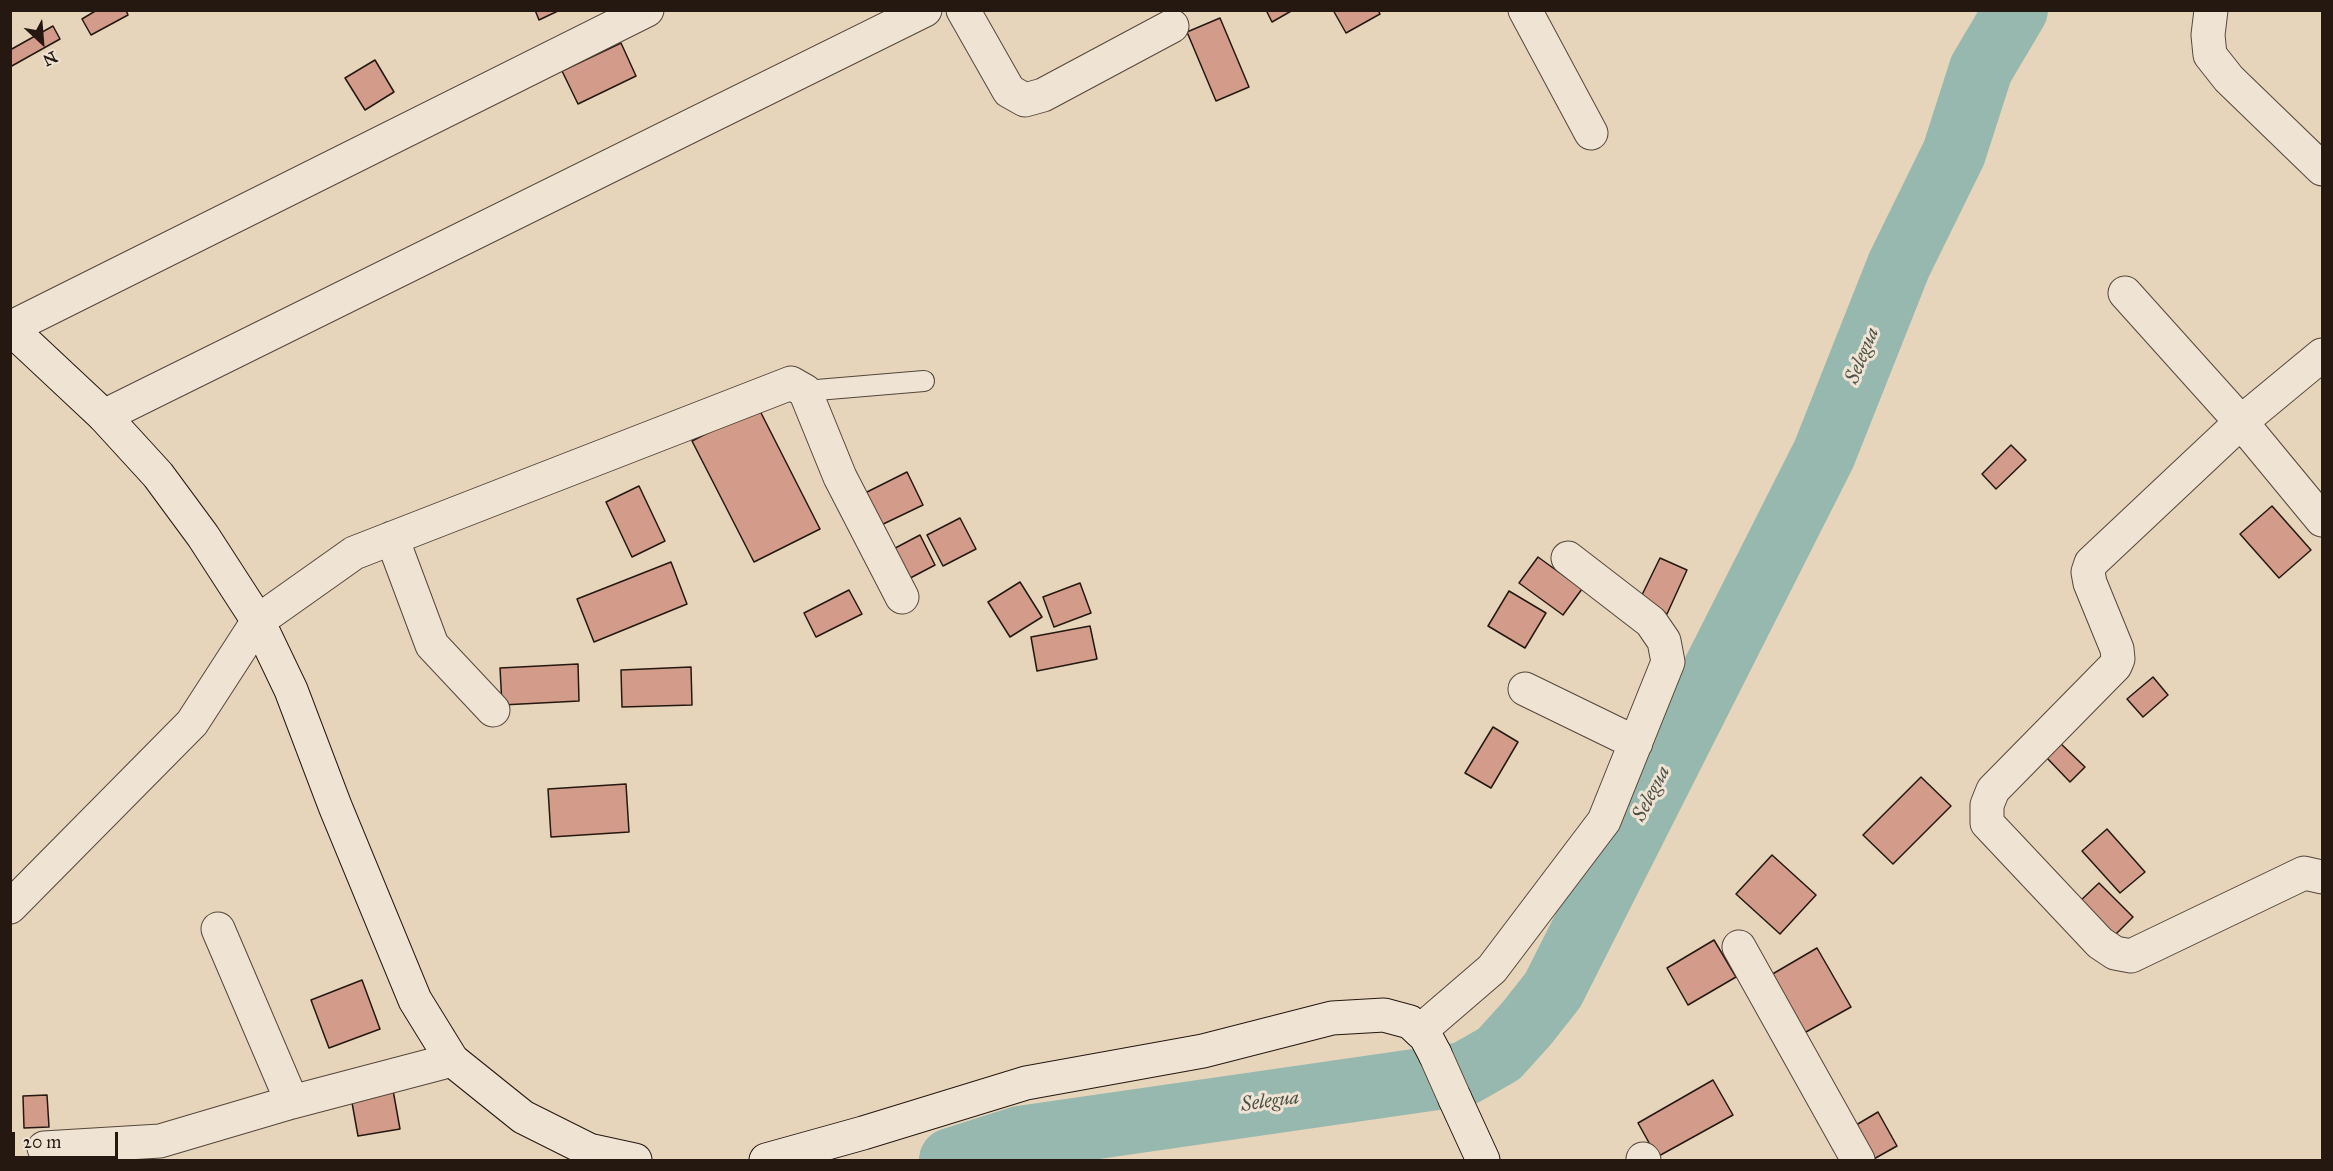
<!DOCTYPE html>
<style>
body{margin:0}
#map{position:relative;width:2333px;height:1171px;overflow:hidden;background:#e6d4bb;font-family:"IM FELL Great Primer",serif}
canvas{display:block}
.frame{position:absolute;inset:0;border:12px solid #241810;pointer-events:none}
.north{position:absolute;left:12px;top:12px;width:60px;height:60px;-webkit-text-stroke:4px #efe3d3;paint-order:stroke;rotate:154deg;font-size:16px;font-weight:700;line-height:24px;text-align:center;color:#241810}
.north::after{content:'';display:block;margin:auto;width:21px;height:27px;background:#241810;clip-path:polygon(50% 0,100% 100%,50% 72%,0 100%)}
.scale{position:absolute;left:12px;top:1132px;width:106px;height:27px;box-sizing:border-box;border:3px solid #241810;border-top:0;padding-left:8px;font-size:18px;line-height:21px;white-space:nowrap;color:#241810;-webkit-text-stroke:4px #efe3d3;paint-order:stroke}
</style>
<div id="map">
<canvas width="2333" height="1171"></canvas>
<div class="frame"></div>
<div class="north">N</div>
<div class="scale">20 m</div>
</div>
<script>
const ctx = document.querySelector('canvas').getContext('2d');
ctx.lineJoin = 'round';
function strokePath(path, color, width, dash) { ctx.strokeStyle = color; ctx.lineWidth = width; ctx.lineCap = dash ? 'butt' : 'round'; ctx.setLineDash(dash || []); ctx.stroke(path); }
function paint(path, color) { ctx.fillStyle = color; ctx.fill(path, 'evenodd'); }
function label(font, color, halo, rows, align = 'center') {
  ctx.font = font + ' "IM FELL Great Primer",serif'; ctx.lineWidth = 6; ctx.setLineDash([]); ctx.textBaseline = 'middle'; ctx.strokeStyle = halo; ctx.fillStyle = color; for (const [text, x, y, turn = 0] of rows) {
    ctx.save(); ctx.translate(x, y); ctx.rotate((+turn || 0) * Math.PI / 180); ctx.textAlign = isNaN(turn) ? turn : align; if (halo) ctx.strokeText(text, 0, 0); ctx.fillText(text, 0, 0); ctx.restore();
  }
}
const river = new Path2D(`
 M 951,1160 L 1020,1138 L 1464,1074 L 1499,1054 L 1527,1023 L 1553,990 L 1824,454 L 1899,265 L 1954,153 L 1981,69 L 2016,10`);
const building = new Path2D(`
 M 97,10 L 126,10 L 128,15 L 91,35 L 82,19 Z
 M 535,10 L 560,10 L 539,20 Z
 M 1266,10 L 1293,10 L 1272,22 Z
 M 1333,10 L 1378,10 L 1380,14 L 1346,33 Z
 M 1220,18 L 1249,87 L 1216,101 L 1187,32 Z
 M 53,26 L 60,39 L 10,67 L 10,50 Z
 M 621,43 L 636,76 L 578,104 L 562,71 Z
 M 375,60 L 394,92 L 365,110 L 345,78 Z
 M 758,407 L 820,529 L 754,562 L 692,441 Z
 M 2011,445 L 2026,460 L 1996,489 L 1982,474 Z
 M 907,472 L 923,505 L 877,527 L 861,495 Z
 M 639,486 L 665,541 L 632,557 L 606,502 Z
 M 2272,506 L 2311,550 L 2279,578 L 2240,534 Z
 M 960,518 L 976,549 L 943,566 L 927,535 Z
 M 920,535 L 935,565 L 897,585 L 882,555 Z
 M 1538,557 L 1582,589 L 1563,615 L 1519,583 Z
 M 1660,558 L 1687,570 L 1667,614 L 1639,601 Z
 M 671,562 L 687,604 L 594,642 L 577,599 Z
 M 1020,582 L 1042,617 L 1010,637 L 988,602 Z
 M 1080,583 L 1091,613 L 1054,627 L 1043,597 Z
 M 849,590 L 862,614 L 816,637 L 804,613 Z
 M 1509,591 L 1546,613 L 1525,648 L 1488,626 Z
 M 1090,626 L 1097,659 L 1037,671 L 1031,637 Z
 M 578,664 L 579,701 L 502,705 L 500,668 Z
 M 691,667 L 692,705 L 622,707 L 621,670 Z
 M 2153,677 L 2168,695 L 2143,717 L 2127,699 Z
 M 1493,727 L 1518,742 L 1491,788 L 1465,773 Z
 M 2059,742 L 2085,767 L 2070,782 L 2045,756 Z
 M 1921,777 L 1951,806 L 1893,864 L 1863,835 Z
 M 626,784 L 629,832 L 551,837 L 548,789 Z
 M 2107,829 L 2145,872 L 2120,893 L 2082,851 Z
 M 1772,855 L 1816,895 L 1780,934 L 1736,894 Z
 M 2099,883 L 2133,917 L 2113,937 L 2078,903 Z
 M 1714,940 L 1736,977 L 1688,1005 L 1667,968 Z
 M 1817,948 L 1851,1007 L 1797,1037 L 1764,979 Z
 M 362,980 L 380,1029 L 329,1048 L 311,1000 Z
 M 1713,1080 L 1733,1115 L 1657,1157 L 1638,1123 Z
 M 393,1090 L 400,1129 L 358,1136 L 351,1097 Z
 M 47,1095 L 49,1127 L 24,1128 L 23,1096 Z
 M 1878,1112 L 1897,1146 L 1872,1160 L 1851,1128 Z`);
const lane = new Path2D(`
 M 805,391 L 924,381`);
const street = new Path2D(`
 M 963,10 L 1009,91 L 1025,100 L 1043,95 L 1172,26
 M 1525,10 L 1591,133
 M 2211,10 L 2208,35 L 2210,55 L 2229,79 L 2322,169
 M 2125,293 L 2241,422 L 2322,520
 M 10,328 L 647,10
 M 2322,355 L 2241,422 L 2091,563 L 2088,572 L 2090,583 L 2117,649 L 2118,659 L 2115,666 L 1993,790 L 1987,805 L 1987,823 L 2100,943 L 2115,953 L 2131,956 L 2304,873 L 2322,877
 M 104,416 L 925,10
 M 392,538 L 432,645 L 493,710
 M 1525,689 L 1636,743
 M 10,907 L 192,723 L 258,621 L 354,553 L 791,383 L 805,391 L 840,477 L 902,597
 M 218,929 L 292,1102
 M 1739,947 L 1858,1160
 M 1420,1031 L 1492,969 L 1604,821 L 1668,662 L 1664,641 L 1651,622 L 1568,558
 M 1435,1054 L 1455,1099
 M 44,1148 L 160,1141 L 292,1102 L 452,1060
 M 1643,1159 L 1644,1160`);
const secondary = new Path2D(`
 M 10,328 L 104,416 L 158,475 L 203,536 L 258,621 L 291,690 L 335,806 L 415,1000 L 452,1060 L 523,1117 L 589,1150 L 635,1160
 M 1455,1099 L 1483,1160
 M 766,1160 L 863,1133 L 1026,1083 L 1203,1051 L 1332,1018 L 1384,1015 L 1410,1022 L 1426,1037 L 1435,1054`);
const waterNames = [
 ["Selegua",1863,356,-68],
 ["Selegua",1652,794,-63],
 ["Selegua",1270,1102,-8]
];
strokePath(river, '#96b8ae', 64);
paint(building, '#d39b8a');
strokePath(building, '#241810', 1.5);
strokePath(lane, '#54473b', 22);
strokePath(street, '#54473b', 35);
strokePath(secondary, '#241810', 35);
strokePath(lane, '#efe3d3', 20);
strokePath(street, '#efe3d3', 33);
strokePath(secondary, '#efe3d3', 33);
label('italic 20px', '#4c5047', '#efe3d3', waterNames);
</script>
